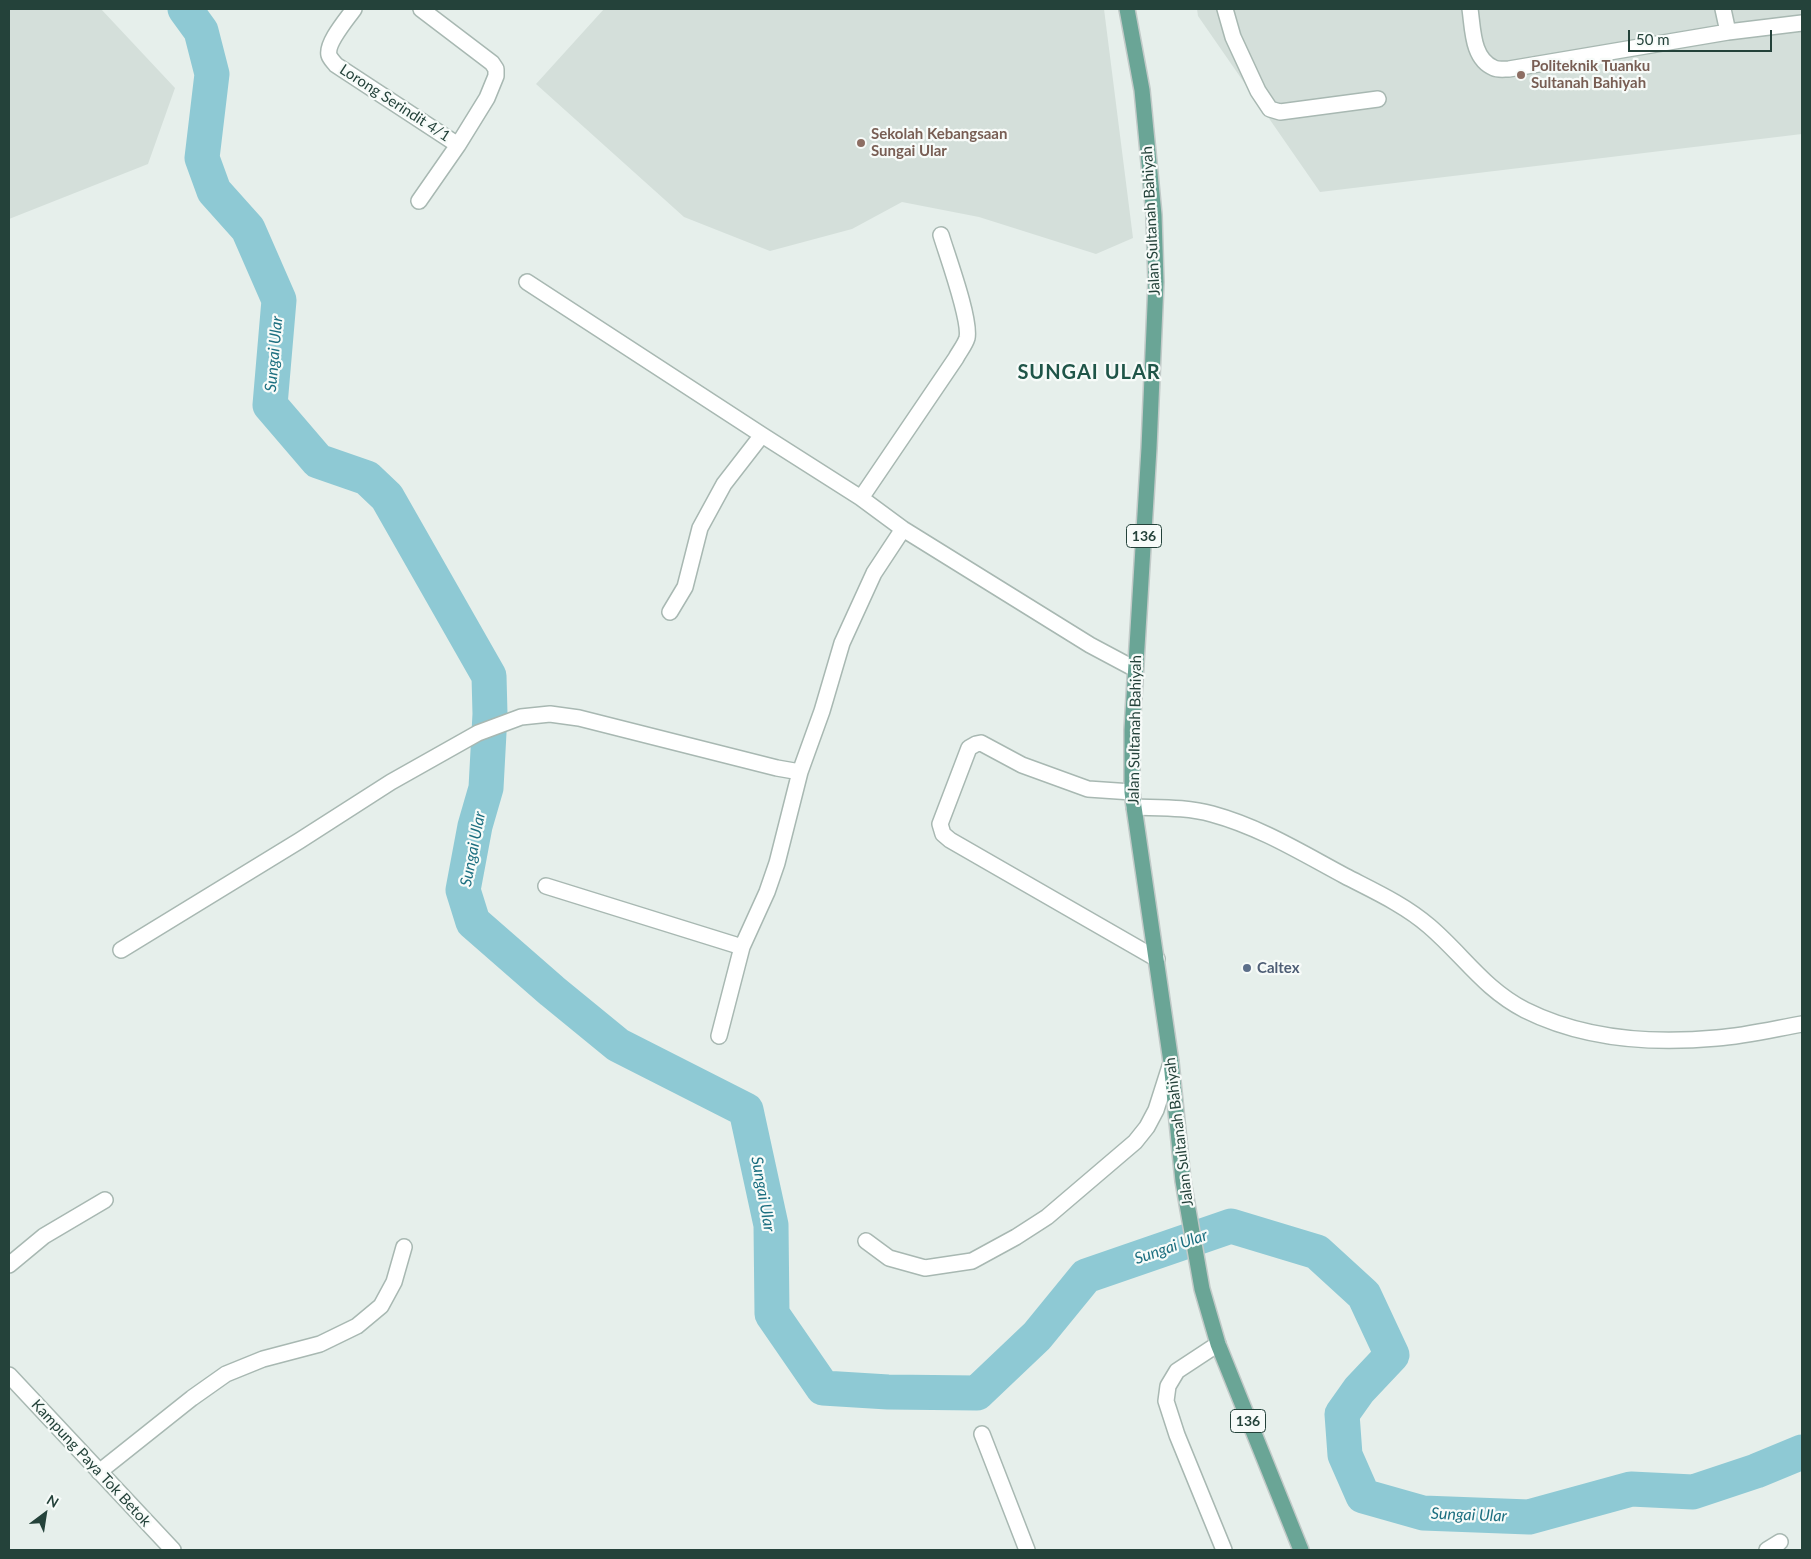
<!DOCTYPE html>
<style>
body{margin:0}
#map{position:relative;width:1811px;height:1559px;overflow:hidden;background:#e6efeb;font-family:Lato,sans-serif}
canvas{display:block}
.frame{position:absolute;inset:0;border:10px solid #24423a;pointer-events:none}
.north{position:absolute;left:20px;top:1489px;width:50px;height:50px;-webkit-text-stroke:4px #f7fbf9;paint-order:stroke;rotate:31deg;font-size:14px;font-weight:700;line-height:20px;text-align:center;color:#24423a}
.north::after{content:'';display:block;margin:auto;width:18px;height:22px;background:#24423a;clip-path:polygon(50% 0,100% 100%,50% 72%,0 100%)}
.scale{position:absolute;left:1628px;top:30px;width:144px;height:22px;box-sizing:border-box;border:2px solid #24423a;border-top:0;padding-left:6px;font-size:15px;line-height:18px;white-space:nowrap;color:#24423a;-webkit-text-stroke:4px #f7fbf9;paint-order:stroke}
</style>
<div id="map">
<canvas width="1811" height="1559"></canvas>
<div class="frame"></div>
<div class="north">N</div>
<div class="scale">50 m</div>
</div>
<script>
const ctx = document.querySelector('canvas').getContext('2d');
ctx.lineJoin = 'round';
function paint(path, color) { ctx.fillStyle = color; ctx.fill(path, 'evenodd'); }
function strokePath(path, color, width, dash) { ctx.strokeStyle = color; ctx.lineWidth = width; ctx.lineCap = dash ? 'butt' : 'round'; ctx.setLineDash(dash || []); ctx.stroke(path); }
function label(font, color, halo, rows, align = 'center') {
  ctx.font = font + ' Lato,sans-serif'; ctx.lineWidth = 4.5; ctx.setLineDash([]); ctx.textBaseline = 'middle'; ctx.strokeStyle = halo; ctx.fillStyle = color; for (const [text, x, y, turn = 0] of rows) {
    ctx.save(); ctx.translate(x, y); ctx.rotate((+turn || 0) * Math.PI / 180); ctx.textAlign = isNaN(turn) ? turn : align; if (halo) ctx.strokeText(text, 0, 0); ctx.fillText(text, 0, 0); ctx.restore();
  }
}
const built = new Path2D(`
 M 9,9 L 101,9 L 175,88 L 148,164 L 9,219 Z
 M 604,9 L 1104,9 L 1133,238 L 1096,254 L 979,217 L 902,202 L 852,229 L 770,251 L 684,217 L 536,84 Z
 M 1197,9 L 1802,9 L 1802,134 L 1320,192 L 1198,16 Z`);
const river = new Path2D(`
 M 185,9 L 201,31 L 212,74 L 202,158 L 214,191 L 248,229 L 279,300 L 270,405 L 318,461 L 367,478 L 387,497 L 489,676 L 490,714 L 486,788 L 475,826 L 463,890 L 473,922 L 552,991 L 618,1045 L 746,1110 L 771,1225 L 772,1314 L 823,1388 L 888,1392 L 977,1393 L 1037,1336 L 1086,1276 L 1231,1226 L 1317,1252 L 1364,1295 L 1392,1355 L 1359,1390 L 1342,1414 L 1345,1455 L 1363,1496 L 1423,1513 L 1529,1517 L 1631,1489 L 1693,1492 L 1756,1471 L 1802,1452`);
const minor = new Path2D(`
 M 354,9 C 347,19 326,43 329,55 C 330,59 334,62 336,65 L 458,145
 M 1225,9 L 1233,37 L 1258,91 L 1270,109 L 1280,112 L 1378,99
 M 1470,9 C 1473,29 1472,59 1494,68 C 1498,70 1504,69 1509,69 L 1728,32 L 1802,23
 M 1723,9 L 1728,32
 M 419,201 L 458,145 L 487,98 L 496,76 L 496,69 L 492,63 L 421,9
 M 527,282 L 762,435 L 861,498 L 903,529 L 1090,645 L 1135,669
 M 861,498 L 956,358 C 959,352 965,345 967,338 C 971,320 947,255 941,235
 M 670,612 L 685,587 L 700,528 L 724,484 L 762,435
 M 1132,792 L 1088,789 L 1022,765 L 981,743 L 976,744 L 969,748 L 940,824 L 943,834 L 950,840 L 1157,959
 M 1134,807 C 1160,808 1187,807 1212,814 C 1260,827 1302,853 1345,876 C 1374,891 1405,905 1429,926 C 1463,955 1484,989 1525,1010 C 1583,1039 1653,1044 1717,1038 C 1745,1036 1774,1029 1802,1024
 M 546,886 L 742,947
 M 121,950 L 299,841 L 391,782 L 478,733 L 521,717 L 550,714 L 579,718 L 777,768 L 800,772
 M 719,1036 L 742,947 L 767,892 L 777,863 L 800,772 L 822,711 L 842,643 L 874,573 L 903,529
 M 866,1241 L 889,1258 L 925,1268 L 972,1261 L 1016,1237 L 1047,1217 L 1135,1142 L 1147,1127 L 1156,1110 L 1171,1063
 M 9,1265 L 44,1236 L 105,1200
 M 1218,1344 L 1177,1371 L 1168,1386 L 1166,1401 L 1177,1435 L 1224,1550
 M 9,1375 L 173,1550
 M 982,1434 L 1027,1550
 M 99,1472 L 192,1398 L 226,1374 L 263,1359 L 320,1344 L 357,1326 L 381,1306 L 394,1282 L 404,1247
 M 1767,1550 L 1780,1542`);
const major = new Path2D(`
 M 1127,9 L 1142,90 L 1154,215 L 1156,282 L 1149,448 L 1132,730 L 1132,792 L 1134,807 L 1171,1062 L 1183,1181 L 1202,1289 L 1218,1344 L 1301,1550`);
const markers = [
 [1521,75,5,"#8d6e63"],
 [861,143,5,"#8d6e63"],
 [1247,968,5,"#5c6f8a"]
];
const shields = [
 [1144,536,35],
 [1248,1421,35]
];
const shieldNames = [
 ["136",1144,536],
 ["136",1248,1421]
];
const educationNames = [
 ["Politeknik Tuanku",1531,66],
 ["Sultanah Bahiyah",1531,83],
 ["Sekolah Kebangsaan",871,134],
 ["Sungai Ular",871,151]
];
const streetNames = [
 ["Lorong Serindit 4/1",395,103,33],
 ["Jalan Sultanah Bahiyah",1151,221,-93],
 ["Jalan Sultanah Bahiyah",1135,730,-89],
 ["Jalan Sultanah Bahiyah",1179,1132,-97],
 ["Kampung Paya Tok Betok",91,1463,47]
];
const serviceNames = [
 ["Caltex",1257,968]
];
const waterNames = [
 ["Sungai Ular",274,354,-85],
 ["Sungai Ular",473,849,-79],
 ["Sungai Ular",763,1194,80],
 ["Sungai Ular",1171,1247,-19],
 ["Sungai Ular",1469,1515,2]
];
const districtNames = [
 ["SUNGAI ULAR",1089,373]
];
paint(built, '#d4dfda');
strokePath(river, '#8ec9d4', 35);
strokePath(minor, '#a8b8b2', 18);
strokePath(major, '#c2cac8', 18);
strokePath(minor, '#fff', 15);
strokePath(major, '#6aa596', 15);
for (const [x, y, r, color] of markers) { const dot = new Path2D(); dot.arc(x, y, r, 0, 2 * Math.PI); ctx.fillStyle = color; ctx.fill(dot); strokePath(dot, '#f7fbf9', 2); }
for (const [x, y, w] of shields) { const box = new Path2D(); box.roundRect(x - w / 2, y - 11.5, w, 23, 4); ctx.fillStyle = '#f7fbf9'; ctx.fill(box); strokePath(box, '#24423a', 1); }
label('bold 14px', '#24423a', null, shieldNames);
label('bold 15px', '#785e54', '#f7fbf9', educationNames, 'left');
label('15px', '#24423a', '#f7fbf9', streetNames);
label('bold 15px', '#4e5e75', '#f7fbf9', serviceNames, 'left');
label('italic 16px', '#1c6f80', '#f7fbf9', waterNames);
ctx.letterSpacing = '1px';
label('bold 20px', '#1f5548', '#f7fbf9', districtNames);
ctx.letterSpacing = '0px';
</script>
